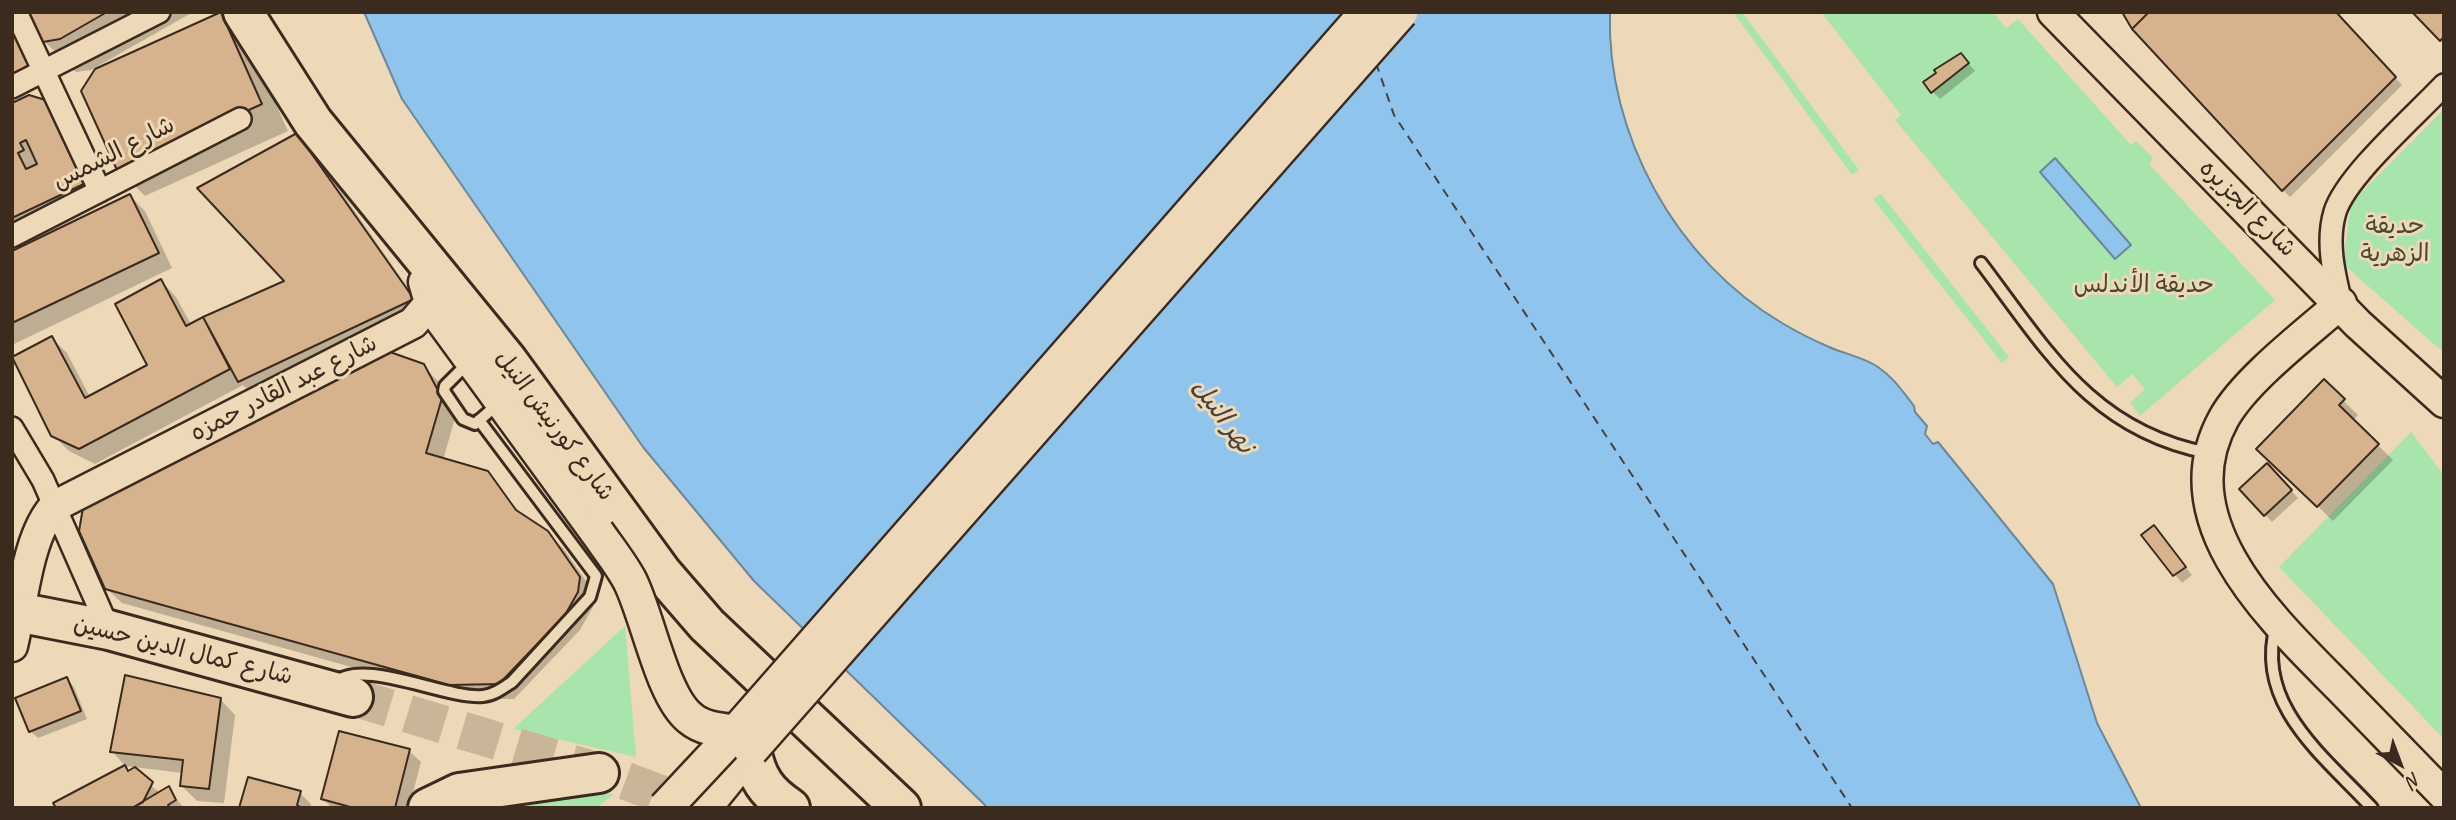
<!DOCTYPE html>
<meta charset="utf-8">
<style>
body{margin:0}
#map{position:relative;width:2456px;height:820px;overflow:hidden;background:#edd9b7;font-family:Caveat,sans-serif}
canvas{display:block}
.frame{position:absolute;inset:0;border:14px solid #3b2a1e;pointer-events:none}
.north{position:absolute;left:2365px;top:729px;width:70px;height:70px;-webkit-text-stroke:5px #edd9b7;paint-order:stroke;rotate:139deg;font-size:19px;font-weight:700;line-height:28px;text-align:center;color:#3b2a1e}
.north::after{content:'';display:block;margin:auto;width:24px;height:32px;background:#3b2a1e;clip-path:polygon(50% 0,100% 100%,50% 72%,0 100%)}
</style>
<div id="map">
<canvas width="2456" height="820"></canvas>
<div class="frame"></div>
<div class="north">N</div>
</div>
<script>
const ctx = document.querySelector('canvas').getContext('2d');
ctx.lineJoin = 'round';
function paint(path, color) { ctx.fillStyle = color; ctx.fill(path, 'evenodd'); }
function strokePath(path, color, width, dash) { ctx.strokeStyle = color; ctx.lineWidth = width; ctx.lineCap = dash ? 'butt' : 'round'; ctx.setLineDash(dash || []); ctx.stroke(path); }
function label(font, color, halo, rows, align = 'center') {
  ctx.font = font + ' Caveat,"Playpen Sans Arabic",sans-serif'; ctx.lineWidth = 6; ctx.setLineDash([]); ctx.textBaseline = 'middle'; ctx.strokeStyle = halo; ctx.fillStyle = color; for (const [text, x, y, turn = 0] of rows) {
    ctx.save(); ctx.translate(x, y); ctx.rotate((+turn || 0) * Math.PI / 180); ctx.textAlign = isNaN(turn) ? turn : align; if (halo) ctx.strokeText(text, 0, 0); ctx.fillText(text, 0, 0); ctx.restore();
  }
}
const green = new Path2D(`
 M 1733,12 L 1742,12 L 1859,170 L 1852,175 Z
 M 1821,12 L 1993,12 L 2006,28 L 2018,19 L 2131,145 L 2136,141 L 2153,158 L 2149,164 L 2275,300 L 2140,416 L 2130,403 L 2145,389 L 2132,374 L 2117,387 L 1895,120 L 1901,115 Z
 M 2444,109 L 2444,353 L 2343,264 L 2351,203 Z
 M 1881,194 L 2009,357 L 2002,363 L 1873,199 Z
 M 2411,432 L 2444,475 L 2444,739 L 2279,567 Z
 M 625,626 L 636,757 L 513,729 Z
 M 530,794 L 614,794 L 597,808 L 452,808 Z`);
const water = new Path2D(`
 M 364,12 L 1610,12 C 1606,134 1676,261 1782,323 C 1797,332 1813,340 1829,347 C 1845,354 1863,357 1878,367 C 1893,377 1903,392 1914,406 L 1915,412 L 1927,426 L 1925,434 L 1933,444 L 1938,442 L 2053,584 L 2097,723 L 2141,808 L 988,808 L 754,581 L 643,447 L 402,99 Z
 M 2055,158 L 2131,245 L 2115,259 L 2040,172 Z`);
const shadow = new Path2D(`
 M 29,12 L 193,12 L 91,70 L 76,72 L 44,41 Z
 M 2335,12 L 2402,85 L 2290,197 L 2283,190 Z
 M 220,14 L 247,41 L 288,131 L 145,196 L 118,169 L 83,91 L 97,68 Z
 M 12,15 L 42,85 L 12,99 Z
 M 1968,63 L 1975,71 L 1940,99 L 1932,91 Z
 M 12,105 L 102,197 L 12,241 Z
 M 297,135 L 312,150 L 427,315 L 255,397 L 243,385 L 95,464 L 69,451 L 53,435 L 13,359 L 52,338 L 67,353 L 90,397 L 149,366 L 161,281 L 176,297 L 192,326 L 287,281 Z
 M 130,196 L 145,211 L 172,268 L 12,345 L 12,253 Z
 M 423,366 L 439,382 L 456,415 L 443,460 L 487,472 L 523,517 L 547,532 L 563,548 L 595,594 L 593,607 L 580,630 L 514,699 L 466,699 L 122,603 L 106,588 Z
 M 2324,382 L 2358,415 L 2353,421 L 2393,460 L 2333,521 L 2259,449 Z
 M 2275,473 L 2298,498 L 2272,522 L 2241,489 Z
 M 2154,527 L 2192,575 L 2182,583 L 2143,535 Z
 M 67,679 L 74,687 L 87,719 L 38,738 L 30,731 Z
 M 220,699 L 235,715 L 224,803 L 197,801 L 182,786 L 183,773 L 125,766 L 112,751 Z
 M 409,751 L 421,762 L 409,808 L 332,808 L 323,799 Z
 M 124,767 L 161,793 L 168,789 L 184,808 L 58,808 Z
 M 300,793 L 311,804 L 310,808 L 241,808 Z`);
const ferry = new Path2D(`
 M 1376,63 L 1394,115 L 1852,808`);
const building = new Path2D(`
 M 27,12 L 107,12 L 60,39 L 43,42 Z
 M 221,12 L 262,104 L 117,170 L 81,91 L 95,69 Z
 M 2122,12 L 2149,12 L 2132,29 Z
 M 2149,12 L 2336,12 L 2396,77 L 2282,191 L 2132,29 Z
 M 2412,12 L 2444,12 L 2444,37 L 2440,41 Z
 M 12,29 L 21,48 L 28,45 L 34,56 L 27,70 L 12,77 Z
 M 1961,53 L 1969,63 L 1931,93 L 1923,82 L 1936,73 L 1934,70 Z
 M 29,95 L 52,102 L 88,182 L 12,218 L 12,103 ZM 26,140 L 37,164 L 26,169 L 18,153 L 24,150 L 20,143 Z
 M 297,133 L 414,299 L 238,382 L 203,317 L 284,281 L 197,188 Z
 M 130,194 L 159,253 L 12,323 L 12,251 Z
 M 161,279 L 186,326 L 203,317 L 230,369 L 79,449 L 51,436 L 12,357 L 52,336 L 85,398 L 147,365 L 115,304 Z
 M 390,352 L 424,364 L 442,398 L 426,453 L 488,471 L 516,510 L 548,531 L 580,577 L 578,592 L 565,615 L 499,684 L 449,685 L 105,589 L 79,531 L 84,502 Z
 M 2324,379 L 2345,399 L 2339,405 L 2379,444 L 2317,507 L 2256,449 Z
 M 2267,463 L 2292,490 L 2264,516 L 2239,489 Z
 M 2154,525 L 2186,567 L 2173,576 L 2141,535 Z
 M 125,675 L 221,698 L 209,789 L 180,786 L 183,760 L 110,752 Z
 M 67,677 L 81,711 L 29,732 L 15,698 Z
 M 339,731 L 410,749 L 395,808 L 354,808 L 321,799 Z
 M 125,765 L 128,771 L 135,767 L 153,782 L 143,802 L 132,808 L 56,808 L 53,803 Z
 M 248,777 L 301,791 L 297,805 L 302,808 L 239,808 Z
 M 169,786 L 176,800 L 168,805 L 170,808 L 132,808 Z`);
const highwayTunnel = new Path2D(`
 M 353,697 L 612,776 L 699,808`);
const lane = new Path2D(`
 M 1981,263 C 2047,350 2092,431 2208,453
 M 468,363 L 445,386 L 444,391 L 463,419 L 475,424 L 499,403
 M 2276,626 C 2254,705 2325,757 2372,808
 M 334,683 C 363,657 444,699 483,696 C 494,695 503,688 512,682 L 590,597 L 596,576 L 479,420`);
const street = new Path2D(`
 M 16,12 L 100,191
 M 12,87 L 159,12
 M 12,236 L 240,119
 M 2341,303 C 2334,274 2326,242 2335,212 C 2346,176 2416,115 2444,85
 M 12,428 L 43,480 L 109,630`);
const secondary = new Path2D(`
 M 2053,12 L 2358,324 L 2444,402
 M 2341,303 C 2306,334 2246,379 2224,418 C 2166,522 2274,621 2340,688 C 2375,724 2409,759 2444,795
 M 12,646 C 22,606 27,535 55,506 L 413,323 L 430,303 L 424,282`);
const primary = new Path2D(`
 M 430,303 L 597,532
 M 704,808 L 751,750`);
const highway = new Path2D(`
 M 243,12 L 313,122 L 507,360 L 662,573 L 707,625 L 901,808
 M 12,611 L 109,630 L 353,697
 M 751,750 C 757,778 766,792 790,808
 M 428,808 L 459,793 L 599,773`);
const primaryBridge = new Path2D(`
 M 597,532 C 608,548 621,564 630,581 C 648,617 662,696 690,718 C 703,729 719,730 736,732
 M 751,750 L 1401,12
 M 665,808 L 736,732 L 1367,12`);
const streetNames = [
 ["شارع الشمس",114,154,-27],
 ["شارع الجزيره",2247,209,45],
 ["شارع عبد القادر حمزه",284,389,-27],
 ["شارع كورنيش النيل",554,426,53],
 ["شارع كمال الدين حسين",183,651,14]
];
const parkNames = [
 ["حديقة",2395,227],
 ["الزهرية",2395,255],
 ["حديقة الأندلس",2144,286]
];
const waterNames = [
 ["نهر النيل",1222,417,53]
];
paint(green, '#a8e5ac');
paint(water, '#8fc5ed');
strokePath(water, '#6d879a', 2);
paint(shadow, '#0003');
strokePath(ferry, '#48413d', 2, [9, 7]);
paint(building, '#d7b38d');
strokePath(building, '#3b2a1e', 2);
strokePath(highwayTunnel, '#c9b698', 38, [38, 19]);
strokePath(lane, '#3b2a1e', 16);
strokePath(street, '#3b2a1e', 26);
strokePath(secondary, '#3b2a1e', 35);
strokePath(primary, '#3b2a1e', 38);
strokePath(highway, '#3b2a1e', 44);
strokePath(lane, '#edd9b7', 10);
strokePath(street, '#edd9b7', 21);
strokePath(secondary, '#edd9b7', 30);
strokePath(primary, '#edd9b7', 33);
strokePath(highway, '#edd9b7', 38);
strokePath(primaryBridge, '#3b2a1e', 38, []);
strokePath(primaryBridge, '#edd9b7', 33);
label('24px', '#3b2a1e', '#edd9b7', streetNames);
label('24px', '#4b4633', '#edd9b7', parkNames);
label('italic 26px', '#48413d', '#edd9b7', waterNames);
</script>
